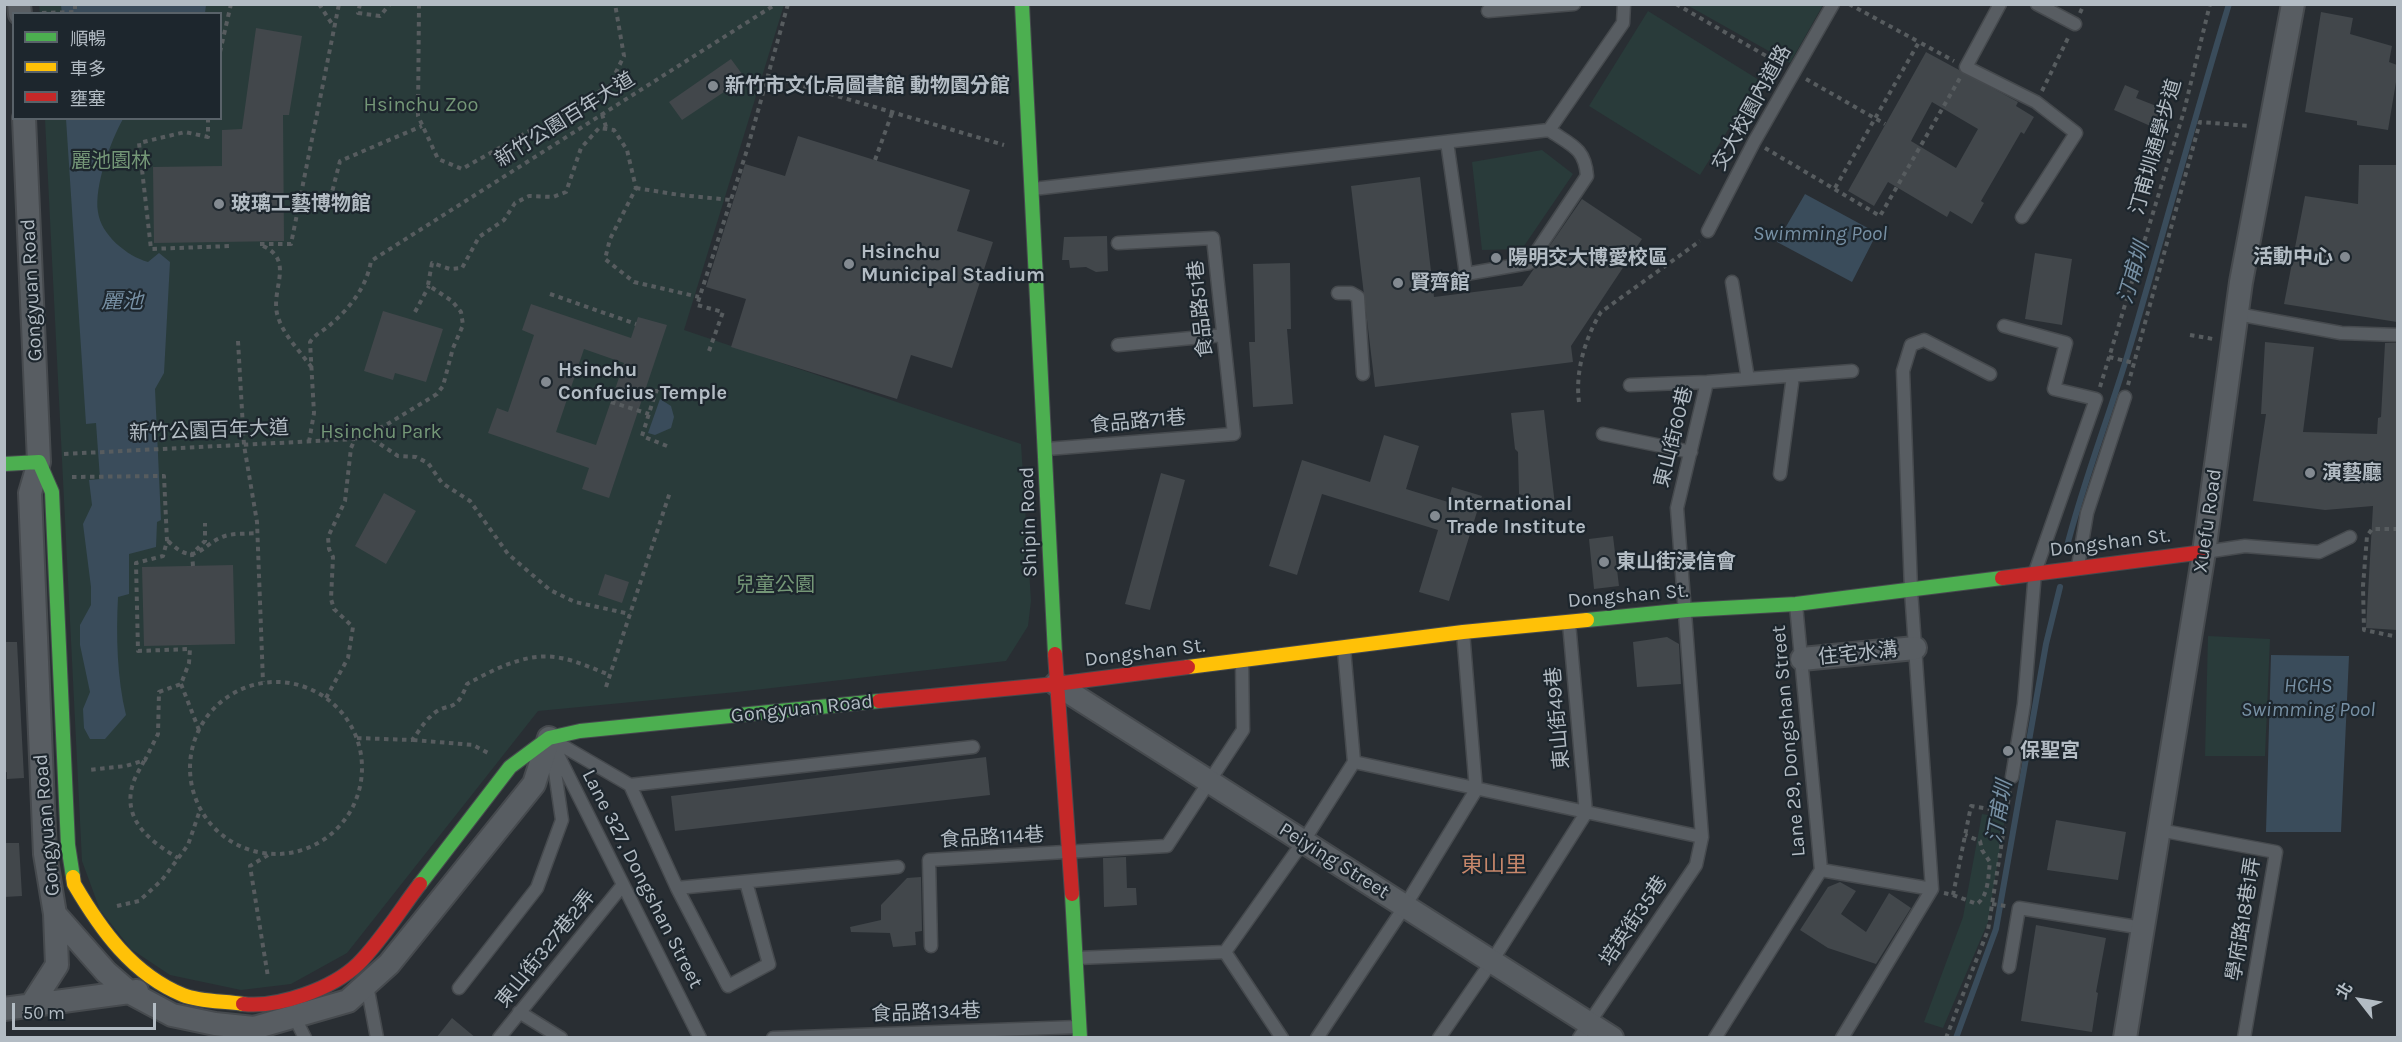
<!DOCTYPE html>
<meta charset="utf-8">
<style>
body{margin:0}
#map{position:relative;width:2402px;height:1042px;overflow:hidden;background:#292e33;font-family:Karla,"Noto Sans TC",sans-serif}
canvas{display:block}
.frame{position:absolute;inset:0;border:6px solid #b3bcc4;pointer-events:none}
.legend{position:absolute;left:12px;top:12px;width:210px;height:108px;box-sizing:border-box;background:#1d262d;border:2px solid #596269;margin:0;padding:8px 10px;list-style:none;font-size:18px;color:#b3bcc4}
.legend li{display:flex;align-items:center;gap:12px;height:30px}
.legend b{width:30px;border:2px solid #596269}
.north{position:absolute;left:2330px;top:970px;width:60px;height:60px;-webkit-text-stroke:4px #1d262d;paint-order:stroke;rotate:301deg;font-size:16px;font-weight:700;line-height:24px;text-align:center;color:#b3bcc4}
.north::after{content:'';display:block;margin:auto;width:21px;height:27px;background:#b3bcc4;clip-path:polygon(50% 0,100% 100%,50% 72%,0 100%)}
.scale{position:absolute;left:12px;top:1003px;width:144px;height:27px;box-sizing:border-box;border:3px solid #b3bcc4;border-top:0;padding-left:8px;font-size:18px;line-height:21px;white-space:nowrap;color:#b3bcc4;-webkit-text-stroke:4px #1d262d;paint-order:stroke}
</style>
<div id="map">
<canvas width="2402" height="1042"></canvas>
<div class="frame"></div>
<ul class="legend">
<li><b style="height:8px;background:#4caf50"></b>順暢</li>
<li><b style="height:8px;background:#ffc107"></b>車多</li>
<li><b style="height:8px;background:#c62828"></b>壅塞</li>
</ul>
<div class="north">北</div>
<div class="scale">50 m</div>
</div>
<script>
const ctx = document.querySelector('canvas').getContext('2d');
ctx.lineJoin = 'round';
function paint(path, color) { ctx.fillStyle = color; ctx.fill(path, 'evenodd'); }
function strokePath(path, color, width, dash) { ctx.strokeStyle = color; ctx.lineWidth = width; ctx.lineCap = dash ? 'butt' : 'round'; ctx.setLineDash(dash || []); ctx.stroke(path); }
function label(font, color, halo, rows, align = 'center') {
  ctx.font = font + ' Karla,"Noto Sans TC",sans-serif'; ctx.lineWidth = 4.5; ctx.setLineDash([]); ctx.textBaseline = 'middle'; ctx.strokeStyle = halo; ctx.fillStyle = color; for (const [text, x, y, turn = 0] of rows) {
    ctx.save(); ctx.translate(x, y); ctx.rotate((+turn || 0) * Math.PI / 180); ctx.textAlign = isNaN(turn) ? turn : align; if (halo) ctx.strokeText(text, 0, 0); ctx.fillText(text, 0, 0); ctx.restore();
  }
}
const green = new Path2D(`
 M 39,5 L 784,5 L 684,330 L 1021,444 L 1031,601 L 1028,626 L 1006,661 L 737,692 L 538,711 L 347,953 L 291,984 L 241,990 L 170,975 L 131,949 L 100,910 L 82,861 L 45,119 L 220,118 L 220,14 L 40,14 Z
 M 1687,5 L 1823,5 L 1790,63 Z
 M 1648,11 L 1759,80 L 1700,175 L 1589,106 Z
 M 1542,150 L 1573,174 L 1522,249 L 1482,250 L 1472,162 Z
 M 2208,636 L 2270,639 L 2265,756 L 2205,756 Z
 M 1982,814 L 2005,818 L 1988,922 L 1943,1028 L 1924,1022 L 1963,917 Z`);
const water = new Path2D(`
 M 61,5 L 200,4 L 206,5 L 205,13 L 62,14 Z
 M 66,119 L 123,119 C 111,140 94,186 98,212 C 101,235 127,256 148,262 L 159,253 L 170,262 L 164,373 L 155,389 L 161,520 L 157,522 L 156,547 L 129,554 L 129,594 L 118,597 C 116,636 117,678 126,715 L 105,739 L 90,739 L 84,728 L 83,709 L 90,692 L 80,645 L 80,625 L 91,605 L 91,587 L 83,524 L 92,505 L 89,480 L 100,479 L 96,423 L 86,424 Z
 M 1805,194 L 1877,233 L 1852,282 L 1777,242 Z
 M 660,399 L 671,406 L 674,417 L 671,428 L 655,435 L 648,433 Z
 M 2271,655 L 2349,656 L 2341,832 L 2266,832 Z`);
const stream = new Path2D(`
 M 2066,550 C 2083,482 2109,417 2129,350 C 2163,235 2194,119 2229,4
 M 1956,1038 L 1996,929 L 2046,644 L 2060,587`);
const building = new Path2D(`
 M 2321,12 L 2353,18 L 2350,34 L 2392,46 L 2389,62 L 2397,65 L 2397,76 L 2388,130 L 2357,125 L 2357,121 L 2305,112 Z
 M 256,28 L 302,36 L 289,115 L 283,115 L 284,241 L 154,243 L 153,167 L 222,166 L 222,130 L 242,129 Z
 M 1926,52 L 2018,102 L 2016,106 L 2034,117 L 2024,134 L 2021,132 L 1981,201 L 1984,203 L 1972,224 L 1950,211 L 1947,217 L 1888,182 L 1874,206 L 1848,191 ZM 1932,102 L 1978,129 L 1956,168 L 1911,141 Z
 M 731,59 L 745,78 L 682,120 L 669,102 Z
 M 2125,85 L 2139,91 L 2136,98 L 2164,109 L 2155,128 L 2114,110 Z
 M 798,136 L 970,190 L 957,231 L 993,242 L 952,368 L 911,355 L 897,399 L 731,347 L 746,299 L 706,287 L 745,164 L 785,176 Z
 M 2359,165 L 2397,165 L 2397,322 L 2284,304 L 2305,196 L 2358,204 Z
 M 1420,177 L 1434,297 L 1522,286 L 1582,199 L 1642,239 L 1571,346 L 1573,362 L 1375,387 L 1351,186 Z
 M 1107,236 L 1108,271 L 1096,272 L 1086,267 L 1070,268 L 1069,260 L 1062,260 L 1064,237 Z
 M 2035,253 L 2072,259 L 2062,325 L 2025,319 Z
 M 1290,263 L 1291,329 L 1287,329 L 1293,404 L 1253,407 L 1249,342 L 1255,342 L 1253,264 Z
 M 531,304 L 631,338 L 638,317 L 667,325 L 609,498 L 582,489 L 589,468 L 488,433 L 497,408 L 508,412 L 534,335 L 522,330 ZM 584,349 L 624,363 L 596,445 L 556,432 Z
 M 383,311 L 443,329 L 426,382 L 395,373 L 393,380 L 364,371 Z
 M 2265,342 L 2314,347 L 2303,432 L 2377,434 L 2378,418 L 2381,417 L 2385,343 L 2397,343 L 2397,630 L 2366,628 L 2373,506 L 2325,510 L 2253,501 L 2266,414 L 2261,414 Z
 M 1544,410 L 1555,505 L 1519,494 L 1518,452 L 1515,449 L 1511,413 Z
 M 1384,435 L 1419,446 L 1406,489 L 1448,502 L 1452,487 L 1482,496 L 1449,601 L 1419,592 L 1438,530 L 1322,494 L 1297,575 L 1269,566 L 1302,460 L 1370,482 Z
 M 1161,473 L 1185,480 L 1150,610 L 1125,604 Z
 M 384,493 L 416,511 L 386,564 L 355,546 Z
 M 1613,536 L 1619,586 L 1594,589 L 1589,539 Z
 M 233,565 L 235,644 L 144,646 L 142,567 Z
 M 605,574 L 629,582 L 622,603 L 598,595 Z
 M 1667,637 L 1679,644 L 1681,684 L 1637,687 L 1633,642 Z
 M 4,642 L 17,642 L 24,778 L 7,779 L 7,772 L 4,773 Z
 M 986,757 L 990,795 L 675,831 L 671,796 Z
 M 2056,820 L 2126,832 L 2118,880 L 2047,870 Z
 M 4,843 L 19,843 L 22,896 L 4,897 Z
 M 1126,857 L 1127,888 L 1136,888 L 1137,905 L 1104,907 L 1103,858 Z
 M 921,877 L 922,931 L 915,932 L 916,945 L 893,947 L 890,933 L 851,932 L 850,927 L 881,920 L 881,905 L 907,878 Z
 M 1840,882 L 1856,891 L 1841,914 L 1866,932 L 1889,893 L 1911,908 L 1876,964 L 1828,948 L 1800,930 L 1828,887 Z
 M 2036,925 L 2106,938 L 2096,992 L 2098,993 L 2092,1032 L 2021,1021 Z
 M 452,1018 L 476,1038 L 436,1038 Z`);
const path = new Path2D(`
 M 319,4 L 334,27
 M 360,4 L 358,13 L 380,16 L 390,4
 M 419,4 L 418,116 L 438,159 L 462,169 L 609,86 L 624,56 L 615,4
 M 1676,4 L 1782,65
 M 1849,4 L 1919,42
 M 42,13 L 75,12 L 75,4
 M 2080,13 L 2084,4
 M 220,52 L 231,4
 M 769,76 L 1004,145
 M 1806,79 L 1885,124
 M 2042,91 L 2069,36
 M 602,114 L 607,130
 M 208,118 L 208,137 L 185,132 L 139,143 L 151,249 L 231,246
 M 1765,148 L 1880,216 L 1960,78
 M 875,160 L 892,113
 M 636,188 L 680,195 L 731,200
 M 1835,188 L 1919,42 L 1954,61
 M 328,208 L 340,161 L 422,126
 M 260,244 L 291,244 L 339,4
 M 263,246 C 296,261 269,291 278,317 C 284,336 300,351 312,368
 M 550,294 L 636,324
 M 415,312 L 429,286
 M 2190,335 L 2213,339
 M 238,341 L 244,445 L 257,522 L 263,682
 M 709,351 L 723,312 L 697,305 L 747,150 L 788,4
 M 2109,357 L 2134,363
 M 2128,385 L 2200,122 L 2250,126
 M 2100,387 L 2184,111 L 2210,4
 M 611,402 L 649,414
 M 1579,402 C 1575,372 1585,338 1601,312 L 1700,241
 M 365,434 L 398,456 L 416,457 L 428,463 L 442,483 L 470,501 L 508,554 L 550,590 L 575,602 L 630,614
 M 309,442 L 314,413 L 310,342 C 316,333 324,331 331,324 C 350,308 367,286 371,261 L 776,4
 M 667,446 L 642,436 L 656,391 L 683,399
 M 64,454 L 355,439
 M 72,477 L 164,476 L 167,541 L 163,556 L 136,563 L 138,651 L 190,649 L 189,663 L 181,684 L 159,692 L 158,734 L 145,760 L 126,766 L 89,770
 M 2398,529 L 2372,529 L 2367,536 L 2363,586 L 2364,630 L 2398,637
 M 168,541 C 197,569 200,544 225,536 C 234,533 248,534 258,533
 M 193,566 L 192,554 L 205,541 L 205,523
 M190 768a86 86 0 1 1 172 0a86 86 0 1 1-172 0Z
 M 181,684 L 199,730
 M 606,687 L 670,492
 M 326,698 L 348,658 L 353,627 L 334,609 L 331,599 L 333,557 L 329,549 L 328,537 L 345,501 L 351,448 L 355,439 L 386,425 L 437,394 L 443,386 L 453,348 L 463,325 L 461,312 L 452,301 L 428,285 L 432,263 L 450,269 L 462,268 L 479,237 L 504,220 L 515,203 L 529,196 L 553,197 L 566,192 L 581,148 L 599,128 L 614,130 L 627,150 L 636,188 L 610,239 L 605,259 L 634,282 L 699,297
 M 357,738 L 412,740 C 418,733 423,723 430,717 C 447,699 455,717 467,684 C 495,669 528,651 561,658 C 577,661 594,669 610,675
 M 413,740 L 473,745 L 490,754
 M 144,761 C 140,769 134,778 132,787 C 123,822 153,843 178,858
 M 268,855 L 250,866 L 268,977
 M 1944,893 L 1953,895 L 1971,806 L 2007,812
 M 1953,895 L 1977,904 C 1989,895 1988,876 1990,862 L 1982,850 L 1980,841 L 1965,835
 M 1992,904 L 2006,906
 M 117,906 L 139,901 L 162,880 L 188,845 L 200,810
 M 1946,1038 L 1988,930 L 2010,790`);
const lane = new Path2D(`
 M 2000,4 L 1966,67 L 2036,102 L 2076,133 L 2022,217
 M 2037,4 L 2075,24
 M 1488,11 L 1574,4
 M 1447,142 L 1466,274 L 1529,263 L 1587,176 C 1585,148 1571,145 1549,130
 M 1033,189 L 1549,130 L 1623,23 L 1624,4
 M 1708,231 L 1754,142 L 1833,4
 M 1732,282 L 1748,379
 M 1338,293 L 1351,293 L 1358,297 L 1363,374
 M 2237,314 L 2341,333 L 2398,335
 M 2004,326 L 2066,343 L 2054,389 L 2096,399 L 2035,572 L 2024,704 L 2012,777
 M 1118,345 L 1223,335
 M 1630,385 L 1707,382 L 1852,371
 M 1603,434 L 1691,452
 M 1047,449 L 1234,434 L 1213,238 L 1118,243
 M 1780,474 L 1793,376
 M 2205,552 L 2245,546 L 2319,552 L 2350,537
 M 2078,566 L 2087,513 L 2125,397
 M 1796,605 L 1821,870 L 1932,889
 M 1569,623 L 1586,813
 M 1463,632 L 1476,790
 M 1344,649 L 1354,762
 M 550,739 L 700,1038
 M 556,742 L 630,785 L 677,888 L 898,867
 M 630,785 L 973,747
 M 2159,830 L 2276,852 L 2244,1038
 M 677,888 L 728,986 L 769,964 L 746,882
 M 1932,889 L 1911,590 L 1903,371 L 1911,345 L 1924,340 L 1990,374
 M 931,946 L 929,860 L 1167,846 L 1243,730 L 1242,662
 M 1225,952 L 1282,1038
 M 1077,958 L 1225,952 L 1303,842 L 1354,762 L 1702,837
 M 2009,967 L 2019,908 L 2143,928
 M 367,985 L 377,1038
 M 459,988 L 537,888 L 562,820 L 552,751
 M 292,1012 L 305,1038
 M 519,1012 L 561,1038
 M 499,1038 L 622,886
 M 773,1038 L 1078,1027
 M 1317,1038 L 1405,906 L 1476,790
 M 1439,1038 L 1492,961 L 1586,813
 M 1579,1038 L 1696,865 L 1702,837 L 1677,508 L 1707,382
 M 1715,1038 L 1821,870
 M 1842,1038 L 1932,889`);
const street = new Path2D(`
 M 19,4 L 20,14
 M 24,118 L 39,462 L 30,493 L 45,854 L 55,914 L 106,972 L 129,992 L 172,1015 L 215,1024 L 254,1028 L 348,1001 L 389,964 L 534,784 L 549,738
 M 1802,659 L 1915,648
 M 1056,684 L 1612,1038
 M 30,1007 L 57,965 L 55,914
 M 4,1009 L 137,991
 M 2125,1038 L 2204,552 L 2241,282 L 2293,4`);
const fast = new Path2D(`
 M 1022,4 L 1055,654
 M 4,464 L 39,462 L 52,492 L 68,845 L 73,877
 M 1587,620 L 1687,610 L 1796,604 L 2002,578
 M 420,884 L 510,767 L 549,738 L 580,731 L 879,701
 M 1072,894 L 1080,1038`);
const slow = new Path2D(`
 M 1188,667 L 1463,632 L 1587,620
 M 73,877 L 74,884 C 101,930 132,974 183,995 C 200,1002 225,1001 243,1004`);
const jam = new Path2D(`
 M 2002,578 L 2204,552
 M 1055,654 L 1072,894
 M 879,701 L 1056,684 L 1188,667
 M 243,1004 C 278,1008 332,989 358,964 C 381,941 400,910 420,884`);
const markers = [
 [713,86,6,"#838a91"],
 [219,204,6,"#838a91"],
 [2345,257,6,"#838a91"],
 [1496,258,6,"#838a91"],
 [849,264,6,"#838a91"],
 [1398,283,6,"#838a91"],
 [546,382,6,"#838a91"],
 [2310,473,6,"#838a91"],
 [1435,516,6,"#838a91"],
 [1604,562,6,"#838a91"],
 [2008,751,6,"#838a91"]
];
const poiNames = [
 ["新竹市文化局圖書館 動物園分館",725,86],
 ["玻璃工藝博物館",231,204],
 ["Hsinchu",861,252],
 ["Municipal Stadium",861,275],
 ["活動中心",2333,257,"right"],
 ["陽明交大博愛校區",1508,258],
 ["賢齊館",1410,283],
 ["Hsinchu",558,370],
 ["Confucius Temple",558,393],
 ["演藝廳",2322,473],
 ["International",1447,504],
 ["Trade Institute",1447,527],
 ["東山街浸信會",1616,562],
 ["保聖宮",2020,751]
];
const parkNames = [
 ["Hsinchu Zoo",421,105],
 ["麗池園林",111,161],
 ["Hsinchu Park",381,432],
 ["兒童公園",775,585]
];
const streetNames = [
 ["交大校園內道路",1752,108,-61],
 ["新竹公園百年大道",565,120,-32],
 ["汀甫圳通學步道",2156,147,-74],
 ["Gongyuan Road",32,290,-93],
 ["食品路51巷",1201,309,-96],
 ["食品路71巷",1138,422,-5],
 ["新竹公園百年大道",209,431,-2],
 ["東山街60巷",1674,437,-76],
 ["Xuefu Road",2208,521,-82],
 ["Shipin Road",1029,522,-92],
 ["Dongshan St.",2110,543,-7],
 ["Dongshan St.",1628,596,-5],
 ["Dongshan St.",1145,653,-7],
 ["住宅水溝",1858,654,-6],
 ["Gongyuan Road",802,709,-6],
 ["東山街49巷",1558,718,-95],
 ["Lane 29, Dongshan Street",1789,741,-95],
 ["Gongyuan Road",47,825,-95],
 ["食品路114巷",992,838,-3],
 ["Peiying Street",1334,861,32],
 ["Lane 327, Dongshan Street",642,879,63],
 ["學府路18巷1弄",2244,919,-81],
 ["培英街35巷",1634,921,-56],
 ["東山街327巷2弄",546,949,-51],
 ["食品路134巷",926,1013,-2]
];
const waterNames = [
 ["Swimming Pool",1820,234],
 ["汀甫圳",2134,273,-74],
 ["麗池",122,302],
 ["HCHS",2308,686],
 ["Swimming Pool",2308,710],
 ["汀甫圳",2000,812,-80]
];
const quarterNames = [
 ["東山里",1494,866]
];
paint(green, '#293b3a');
paint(water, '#3a4c5b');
strokePath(stream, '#3a4c5b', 6);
paint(building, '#42474b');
strokePath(lane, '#464a4e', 15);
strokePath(street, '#464a4e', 26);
strokePath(fast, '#464a4e', 16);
strokePath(slow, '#464a4e', 16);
strokePath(jam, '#464a4e', 16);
strokePath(path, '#575c5f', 4, [4.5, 4.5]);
strokePath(lane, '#585d62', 12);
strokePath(street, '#585d62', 22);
strokePath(fast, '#4caf50', 14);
strokePath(slow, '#ffc107', 14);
strokePath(jam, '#c62828', 14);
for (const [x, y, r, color] of markers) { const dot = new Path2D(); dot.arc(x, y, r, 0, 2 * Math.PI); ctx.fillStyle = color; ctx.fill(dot); strokePath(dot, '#1d262d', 2); }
label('bold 20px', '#b3bcc4', '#1d262d', poiNames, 'left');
label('20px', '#749777', '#1d262d', parkNames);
label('20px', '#b3bcc4', '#1d262d', streetNames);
label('italic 21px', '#7790a4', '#1d262d', waterNames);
label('22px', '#c7876b', '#1d262d', quarterNames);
</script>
